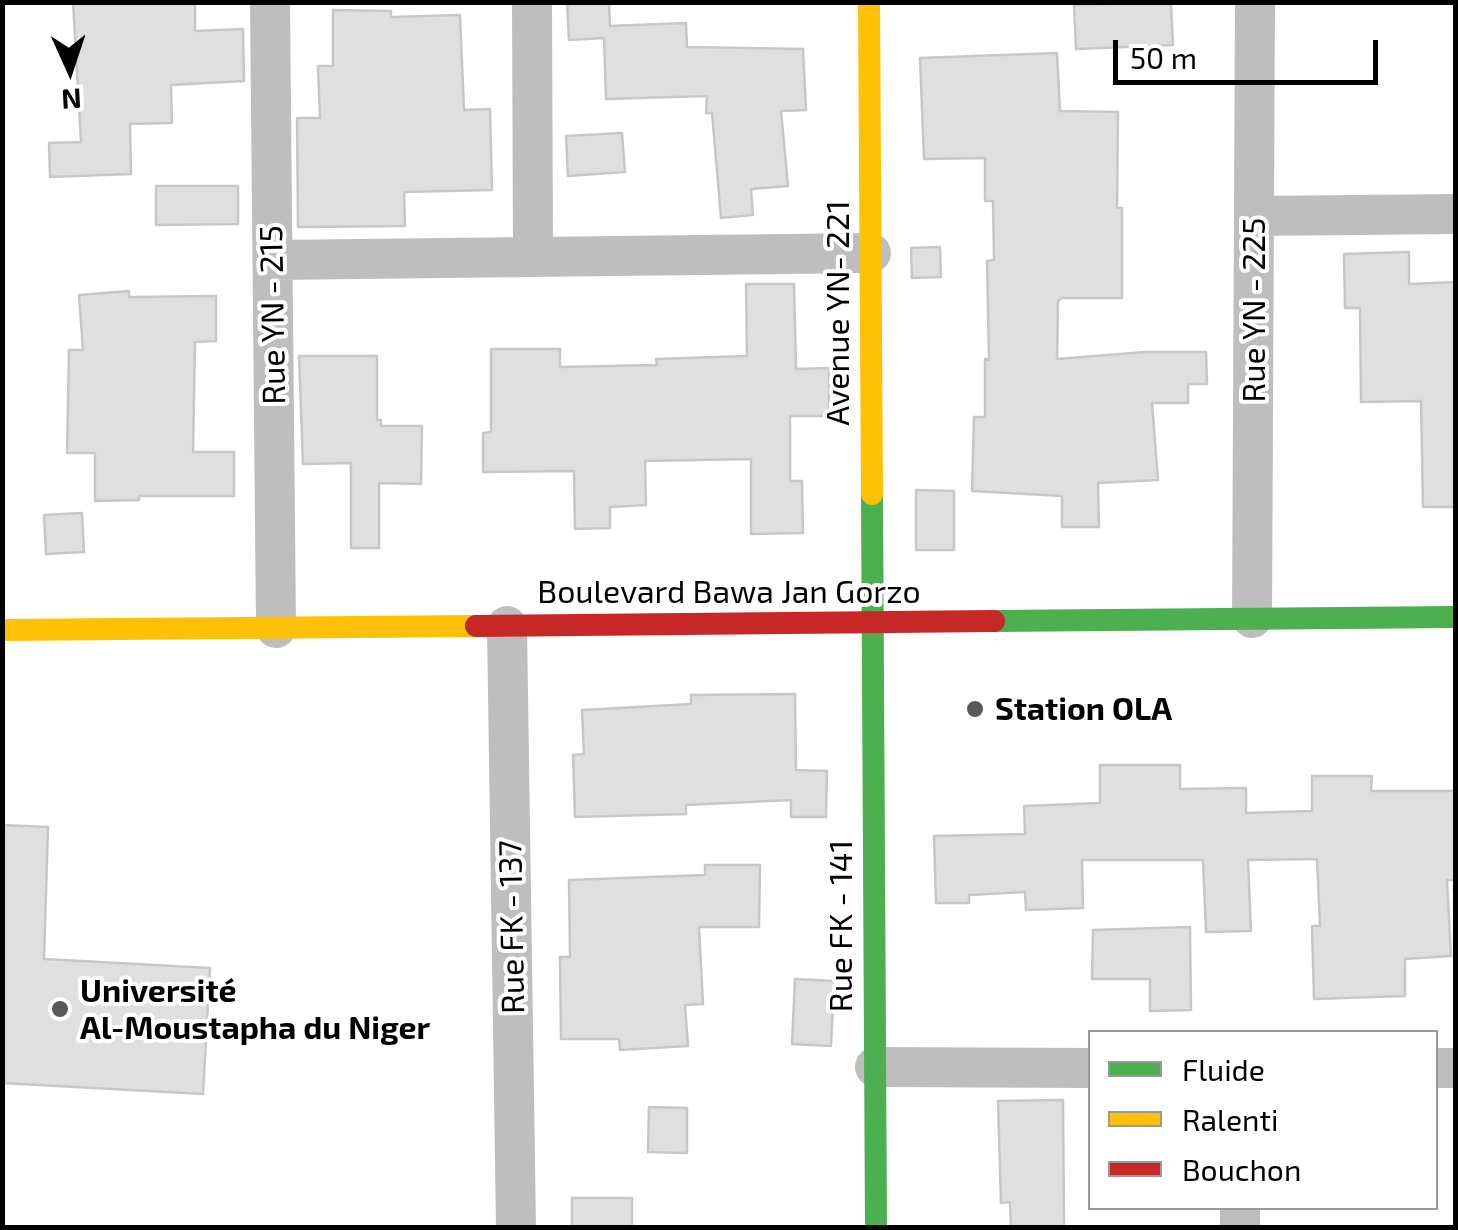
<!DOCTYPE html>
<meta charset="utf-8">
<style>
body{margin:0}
#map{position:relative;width:1458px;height:1230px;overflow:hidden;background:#fff;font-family:"Exo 2",sans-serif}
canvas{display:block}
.frame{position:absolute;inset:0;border:5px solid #000;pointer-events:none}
.legend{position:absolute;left:1088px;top:1030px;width:350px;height:180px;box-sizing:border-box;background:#fff;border:2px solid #999;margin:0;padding:12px 18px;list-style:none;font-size:30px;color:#000}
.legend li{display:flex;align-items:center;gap:20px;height:50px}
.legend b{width:50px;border:2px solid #999}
.north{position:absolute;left:20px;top:20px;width:100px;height:100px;-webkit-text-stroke:8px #fff;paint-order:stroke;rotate:177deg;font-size:28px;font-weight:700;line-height:40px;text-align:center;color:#000}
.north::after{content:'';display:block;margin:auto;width:35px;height:45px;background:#000;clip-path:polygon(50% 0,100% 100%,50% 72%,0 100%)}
.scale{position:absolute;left:1113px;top:40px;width:265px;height:45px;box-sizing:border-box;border:5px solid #000;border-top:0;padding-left:12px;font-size:30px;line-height:35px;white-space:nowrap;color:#000;-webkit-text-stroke:8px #fff;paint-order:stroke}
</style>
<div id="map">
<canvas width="1458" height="1230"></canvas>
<div class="frame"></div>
<ul class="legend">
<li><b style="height:12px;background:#4caf50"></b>Fluide</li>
<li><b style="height:12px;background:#ffc107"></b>Ralenti</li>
<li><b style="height:12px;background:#c62828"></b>Bouchon</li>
</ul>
<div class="north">N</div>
<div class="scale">50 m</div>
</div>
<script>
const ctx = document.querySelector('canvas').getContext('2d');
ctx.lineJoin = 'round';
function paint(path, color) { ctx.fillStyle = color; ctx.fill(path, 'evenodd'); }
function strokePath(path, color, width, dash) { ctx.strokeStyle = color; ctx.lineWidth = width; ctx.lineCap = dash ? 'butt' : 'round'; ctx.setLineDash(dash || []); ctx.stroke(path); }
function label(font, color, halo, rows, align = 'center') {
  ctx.font = font + ' "Exo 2",sans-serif'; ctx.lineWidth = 8; ctx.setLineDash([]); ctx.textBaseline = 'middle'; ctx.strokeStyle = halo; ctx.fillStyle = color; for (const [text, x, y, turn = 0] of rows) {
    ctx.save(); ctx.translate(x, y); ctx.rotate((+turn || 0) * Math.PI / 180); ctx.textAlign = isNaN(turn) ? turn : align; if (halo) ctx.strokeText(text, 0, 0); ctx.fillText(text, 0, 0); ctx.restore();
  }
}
const building = new Path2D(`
 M 73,2 L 195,2 L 195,31 L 243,29 L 244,81 L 171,85 L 172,123 L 130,124 L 131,174 L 50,177 L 49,143 L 81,142 Z
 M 567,2 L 609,2 L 610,26 L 686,23 L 687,47 L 803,49 L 806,110 L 781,111 L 788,186 L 751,189 L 753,215 L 721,218 L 712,113 L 706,113 L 707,96 L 606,99 L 604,38 L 569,40 Z
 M 1171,2 L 1173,45 L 1076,49 L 1074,5 Z
 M 333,10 L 391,11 L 391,17 L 460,15 L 464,110 L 490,109 L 492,190 L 404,192 L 405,226 L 298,227 L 297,118 L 320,118 L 318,66 L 333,66 Z
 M 1057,53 L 1060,111 L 1118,112 L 1117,208 L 1122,208 L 1122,298 L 1062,298 L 1058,301 L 1057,359 L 1145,352 L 1206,352 L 1207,384 L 1188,384 L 1188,403 L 1152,403 L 1158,480 L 1098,483 L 1099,527 L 1062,527 L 1062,496 L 972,491 L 974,417 L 985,417 L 985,359 L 989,360 L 987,261 L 994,260 L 993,201 L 985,201 L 985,158 L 924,159 L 920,58 Z
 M 622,133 L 625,172 L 568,176 L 566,136 Z
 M 156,186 L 238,186 L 238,224 L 156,225 Z
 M 940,247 L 941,277 L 912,278 L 911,248 Z
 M 1409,252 L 1409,284 L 1456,282 L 1456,507 L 1423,507 L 1421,401 L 1361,402 L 1360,308 L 1345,308 L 1344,254 Z
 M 746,284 L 794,284 L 796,369 L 829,368 L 829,416 L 790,416 L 790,481 L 802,481 L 803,533 L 751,534 L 751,459 L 645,461 L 646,505 L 610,507 L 610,528 L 575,529 L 574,471 L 483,472 L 483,433 L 491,432 L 491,349 L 560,349 L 560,367 L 657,365 L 656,359 L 747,356 Z
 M 129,291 L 129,297 L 216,296 L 216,341 L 195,342 L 193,452 L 234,452 L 234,496 L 139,496 L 139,500 L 95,501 L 95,453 L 67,453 L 69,350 L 83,350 L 79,295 Z
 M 299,356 L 377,356 L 377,420 L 381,420 L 381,426 L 422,426 L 421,484 L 379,483 L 379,548 L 351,548 L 351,463 L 303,464 Z
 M 916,490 L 954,491 L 954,550 L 916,550 Z
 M 82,513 L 84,552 L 46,554 L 44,515 Z
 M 795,694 L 796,770 L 827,771 L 826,817 L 791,817 L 791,800 L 686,805 L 686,814 L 575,817 L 573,755 L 584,754 L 582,710 L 691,704 L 691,695 Z
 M 1100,765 L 1180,765 L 1180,789 L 1246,788 L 1246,813 L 1312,811 L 1312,776 L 1372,776 L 1371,791 L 1456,791 L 1456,880 L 1447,880 L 1451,956 L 1405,959 L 1405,996 L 1314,999 L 1312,926 L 1320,926 L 1317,859 L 1248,860 L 1251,931 L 1206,932 L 1203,860 L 1082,860 L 1083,908 L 1026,910 L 1025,892 L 969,895 L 969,903 L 936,903 L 934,836 L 1025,834 L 1024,806 L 1100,803 Z
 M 2,825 L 48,827 L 44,959 L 210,968 L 203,1094 L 2,1083 Z
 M 705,865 L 760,865 L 759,927 L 699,927 L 703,1004 L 685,1005 L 688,1046 L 620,1050 L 619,1039 L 561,1039 L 560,957 L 570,957 L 569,880 L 705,875 Z
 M 1190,927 L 1191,1010 L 1150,1011 L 1150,979 L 1092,979 L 1093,930 Z
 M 795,979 L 834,981 L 831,1046 L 792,1044 Z
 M 1063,1100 L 1064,1228 L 1011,1228 L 1010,1202 L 1001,1203 L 998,1101 Z
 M 649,1107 L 687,1108 L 687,1153 L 648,1152 Z
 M 572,1198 L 632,1198 L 632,1228 L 572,1228 Z`);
const street = new Path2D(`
 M 270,2 L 276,628
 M 532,2 L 533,256
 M 1254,216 L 1456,214
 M 273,260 L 871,253
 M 1252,618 L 1255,2
 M 507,626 L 516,1228
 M 875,1067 L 1090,1068
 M 1436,1068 L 1456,1068
 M 1240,1208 L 1240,1228`);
const fast = new Path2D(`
 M 872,494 L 876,1228
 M 994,621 L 1456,617`);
const slow = new Path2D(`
 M 869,2 L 872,494
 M 2,630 L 476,626`);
const jam = new Path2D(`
 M 476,626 L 994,621`);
const markers = [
 [975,709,10,"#595959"],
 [60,1009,10,"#595959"]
];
const streetNames = [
 ["Rue YN - 225",1254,310,-90],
 ["Avenue YN- 221",838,313,-90],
 ["Rue YN - 215",273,315,-91],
 ["Boulevard Bawa Jan Gorzo",729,592],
 ["Rue FK - 141",841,926,-90],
 ["Rue FK - 137",512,927,-91]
];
const poiNames = [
 ["Station OLA",995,709],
 ["Université",80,991],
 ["Al-Moustapha du Niger",80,1028]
];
paint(building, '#dfdfdf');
strokePath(building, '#c7c7c7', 2.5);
strokePath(street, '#bebebe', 40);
strokePath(fast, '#4caf50', 22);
strokePath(slow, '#ffc107', 22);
strokePath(jam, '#c62828', 22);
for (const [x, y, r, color] of markers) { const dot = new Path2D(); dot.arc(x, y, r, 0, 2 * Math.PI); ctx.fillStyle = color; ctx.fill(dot); strokePath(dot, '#fff', 4); }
label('32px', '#000', '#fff', streetNames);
label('bold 32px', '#000', '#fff', poiNames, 'left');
</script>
